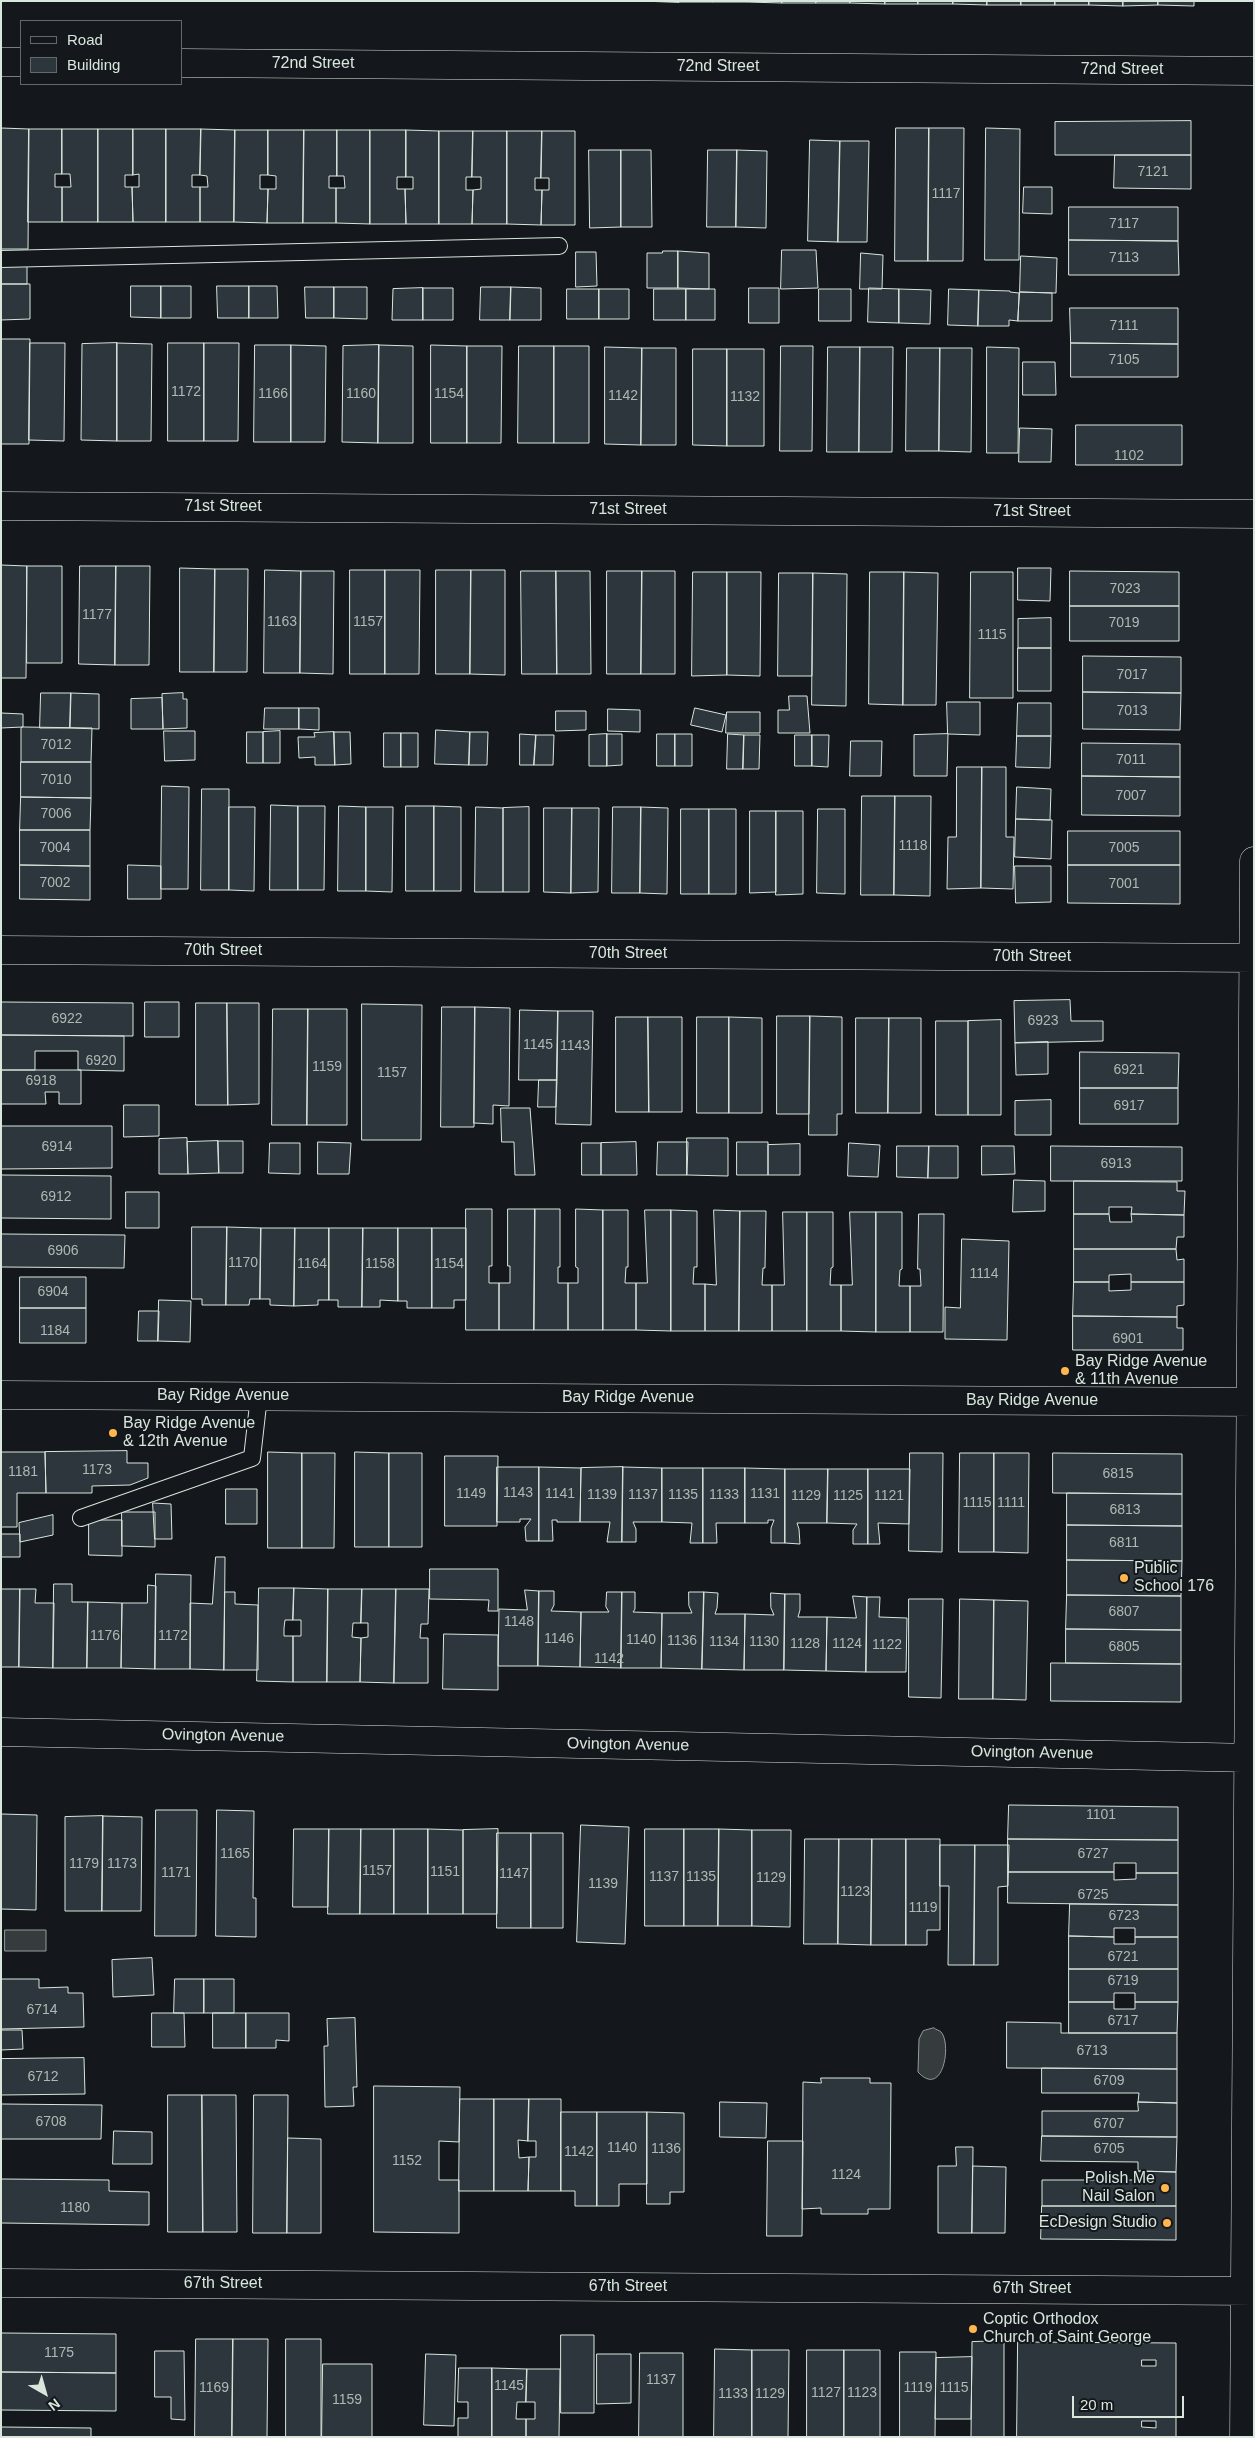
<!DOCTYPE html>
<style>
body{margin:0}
#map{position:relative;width:1255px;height:2438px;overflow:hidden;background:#14181c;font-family:Helvetica,sans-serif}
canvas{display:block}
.frame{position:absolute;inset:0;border:2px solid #d8e6dc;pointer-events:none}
.legend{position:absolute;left:20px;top:20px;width:162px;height:65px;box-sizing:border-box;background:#14181c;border:1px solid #626a69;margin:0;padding:6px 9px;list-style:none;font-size:15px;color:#d8e6dc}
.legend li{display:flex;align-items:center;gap:10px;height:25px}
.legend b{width:25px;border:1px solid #626a69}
.north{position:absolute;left:20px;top:2368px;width:50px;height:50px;-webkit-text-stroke:4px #14181c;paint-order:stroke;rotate:142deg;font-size:14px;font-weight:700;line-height:20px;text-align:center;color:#d8e6dc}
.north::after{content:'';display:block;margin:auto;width:18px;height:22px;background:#d8e6dc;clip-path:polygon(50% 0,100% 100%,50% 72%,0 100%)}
.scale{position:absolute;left:1072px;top:2396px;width:112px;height:22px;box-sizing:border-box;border:2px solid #d8e6dc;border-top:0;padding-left:6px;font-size:15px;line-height:18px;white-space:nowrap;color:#d8e6dc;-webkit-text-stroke:4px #14181c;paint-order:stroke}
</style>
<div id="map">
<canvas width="1255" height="2438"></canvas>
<div class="frame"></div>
<ul class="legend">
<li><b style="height:6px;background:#14181c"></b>Road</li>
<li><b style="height:14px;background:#2c363c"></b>Building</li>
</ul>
<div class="north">N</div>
<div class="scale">20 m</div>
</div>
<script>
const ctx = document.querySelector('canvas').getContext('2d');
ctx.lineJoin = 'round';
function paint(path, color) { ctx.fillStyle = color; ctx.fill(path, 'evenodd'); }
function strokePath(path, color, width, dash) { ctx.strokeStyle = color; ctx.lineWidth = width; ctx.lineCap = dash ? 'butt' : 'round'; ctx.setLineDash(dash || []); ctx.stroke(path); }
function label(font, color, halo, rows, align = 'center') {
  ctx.font = font + ' Helvetica,sans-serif'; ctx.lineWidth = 4; ctx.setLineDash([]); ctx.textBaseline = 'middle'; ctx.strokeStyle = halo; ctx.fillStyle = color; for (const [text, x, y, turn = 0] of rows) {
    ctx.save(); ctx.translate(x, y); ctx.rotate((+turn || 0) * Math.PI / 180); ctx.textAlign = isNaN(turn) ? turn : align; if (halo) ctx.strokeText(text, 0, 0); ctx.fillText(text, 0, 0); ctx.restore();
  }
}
const water = new Path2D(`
 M 5,1930 L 46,1930 L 46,1951 L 5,1951 Z
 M 934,2028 C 936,2030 939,2030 941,2032 C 952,2044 943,2099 918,2072 L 919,2039 L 923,2031 Z`);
const building = new Path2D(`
 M 641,1 L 679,1 L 679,2 Z
 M 679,1 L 713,1 L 713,2 L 679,2 Z
 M 713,1 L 747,1 L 747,2 L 713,2 Z
 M 747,1 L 782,1 L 782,3 L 747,2 Z
 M 782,1 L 816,1 L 816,3 L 782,3 Z
 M 816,1 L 850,1 L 850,3 L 816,3 Z
 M 850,1 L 885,1 L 885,4 L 850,3 Z
 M 885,1 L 918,1 L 918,4 L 885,4 Z
 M 918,1 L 953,1 L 953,4 L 918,4 Z
 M 953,1 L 987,1 L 987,5 L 953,4 Z
 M 987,1 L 1021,1 L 1021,5 L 987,5 Z
 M 1021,1 L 1055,1 L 1055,5 L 1021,5 Z
 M 1055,1 L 1089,1 L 1089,5 L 1055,5 Z
 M 1089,1 L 1123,1 L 1123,6 L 1089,5 Z
 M 1123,1 L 1158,1 L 1158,5 L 1123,6 Z
 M 1158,1 L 1194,1 L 1194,6 L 1158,5 Z
 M 1191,121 L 1191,155 L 1055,155 L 1055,122 Z
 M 1,128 L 29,129 L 28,249 L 1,249 Z
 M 896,128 L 929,128 L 928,261 L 895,261 Z
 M 929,128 L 964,128 L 963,261 L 928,261 Z
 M 986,128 L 1020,129 L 1019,260 L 985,260 Z
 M 29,129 L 62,129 L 62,174 L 55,174 L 55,187 L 62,187 L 62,222 L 28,222 Z
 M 62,129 L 98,129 L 98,222 L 62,222 L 62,187 L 71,187 L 70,174 L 62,174 Z
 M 98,129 L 133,129 L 133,175 L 125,175 L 125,187 L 132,187 L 133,222 L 98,222 Z
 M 133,129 L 166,129 L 166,222 L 133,222 L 132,187 L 139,187 L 139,174 L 133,175 Z
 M 166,129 L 201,129 L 200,175 L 192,175 L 192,187 L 200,187 L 200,222 L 166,222 Z
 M 201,129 L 235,130 L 234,222 L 200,222 L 200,187 L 208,187 L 207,176 L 200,175 Z
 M 235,130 L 268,130 L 268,175 L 260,175 L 260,189 L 268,189 L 267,223 L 234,222 Z
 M 268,130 L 304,130 L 303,223 L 267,223 L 268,189 L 276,189 L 276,176 L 268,175 Z
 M 304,130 L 337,130 L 337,176 L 329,176 L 329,188 L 336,188 L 336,223 L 303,223 Z
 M 337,130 L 370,130 L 370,224 L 336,223 L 336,188 L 345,188 L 344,176 L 337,176 Z
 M 370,130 L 406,130 L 406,177 L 397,177 L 397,189 L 405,189 L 406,224 L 370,224 Z
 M 406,130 L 439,131 L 439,224 L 406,224 L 405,189 L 413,189 L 413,177 L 406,177 Z
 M 439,131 L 473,131 L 472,177 L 466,177 L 466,190 L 473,190 L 472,224 L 439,224 Z
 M 473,131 L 507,131 L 507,224 L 472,224 L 473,190 L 481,189 L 481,177 L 472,177 Z
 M 507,131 L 542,131 L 541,178 L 535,178 L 535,190 L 542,190 L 541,225 L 507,224 Z
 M 542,131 L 575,131 L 575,225 L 541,225 L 542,190 L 549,190 L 549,178 L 541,178 Z
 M 810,140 L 840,141 L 838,242 L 808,241 Z
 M 840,141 L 869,141 L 867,242 L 838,242 Z
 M 589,150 L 621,150 L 621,227 L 590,228 Z
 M 621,150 L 651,150 L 652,227 L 621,227 Z
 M 708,150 L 737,150 L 736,227 L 707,227 Z
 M 737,150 L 767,151 L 766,228 L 736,227 Z
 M 1115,155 L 1191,155 L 1191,189 L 1114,188 Z
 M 1024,187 L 1052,187 L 1052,214 L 1023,213 Z
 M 1069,207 L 1178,207 L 1178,241 L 1069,240 Z
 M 1069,240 L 1178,241 L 1179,275 L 1069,275 Z
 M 782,250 L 816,250 L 818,288 L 781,289 Z
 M 663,251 L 678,251 L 678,288 L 647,288 L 647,253 L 662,253 Z
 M 678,251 L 709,253 L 709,289 L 678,288 Z
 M 576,252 L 596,252 L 597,286 L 576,287 Z
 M 861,253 L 883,255 L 882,289 L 860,289 Z
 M 1021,256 L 1057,258 L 1056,293 L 1020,292 Z
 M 27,266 L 27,284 L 1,284 L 1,267 Z
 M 1,284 L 30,284 L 30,319 L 1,320 Z
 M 131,286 L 161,286 L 161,318 L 131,317 Z
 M 161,286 L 191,286 L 191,318 L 161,318 Z
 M 217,286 L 249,286 L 249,318 L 218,318 Z
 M 249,286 L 277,286 L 278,318 L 249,318 Z
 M 305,287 L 334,287 L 334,318 L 306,318 Z
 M 334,287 L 367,287 L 367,319 L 334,318 Z
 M 481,287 L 511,287 L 510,320 L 480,320 Z
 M 511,287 L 541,288 L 541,320 L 510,320 Z
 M 423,288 L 423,320 L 392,320 L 393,289 Z
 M 423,288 L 453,288 L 453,320 L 423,320 Z
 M 749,288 L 779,288 L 779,323 L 749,323 Z
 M 869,288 L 899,289 L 899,323 L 868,322 Z
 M 567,289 L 599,289 L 599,319 L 567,319 Z
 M 599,289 L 629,289 L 629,319 L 599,319 Z
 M 654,289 L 686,289 L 686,320 L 654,320 Z
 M 686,289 L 715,289 L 715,320 L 686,320 Z
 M 819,289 L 851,289 L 851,321 L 819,321 Z
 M 899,289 L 931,290 L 930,324 L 899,323 Z
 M 949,289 L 979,290 L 978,326 L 948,325 Z
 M 979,290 L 1010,291 L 1010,292 L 1019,293 L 1018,321 L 1009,320 L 1009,326 L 978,326 Z
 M 1020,292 L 1052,293 L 1052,321 L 1018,321 Z
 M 1070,308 L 1178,308 L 1178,344 L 1071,343 Z
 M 1,339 L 30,339 L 29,444 L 1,444 Z
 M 30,343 L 65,343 L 64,441 L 29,440 Z
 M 117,343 L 152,344 L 151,441 L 117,441 Z
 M 117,343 L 117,441 L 81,440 L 82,344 Z
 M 168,343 L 204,343 L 204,441 L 168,441 Z
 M 204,343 L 239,343 L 238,441 L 204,441 Z
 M 1071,343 L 1178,344 L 1178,377 L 1071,377 Z
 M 255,345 L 291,345 L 291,442 L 254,442 Z
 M 291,345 L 326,346 L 325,442 L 291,442 Z
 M 379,345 L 413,346 L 413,443 L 378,443 Z
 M 379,345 L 378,443 L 342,442 L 343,346 Z
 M 431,345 L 467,346 L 467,443 L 431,443 Z
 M 467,346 L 502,346 L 501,443 L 467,443 Z
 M 519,346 L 554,346 L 554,443 L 518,443 Z
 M 554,346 L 589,346 L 589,443 L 554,443 Z
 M 781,346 L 813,346 L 812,451 L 780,451 Z
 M 605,347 L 642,348 L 641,445 L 605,444 Z
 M 828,347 L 860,347 L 859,452 L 827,452 Z
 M 860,347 L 893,347 L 892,452 L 859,452 Z
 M 987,347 L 1019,348 L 1018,453 L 987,453 Z
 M 642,348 L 676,348 L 676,445 L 641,445 Z
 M 907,348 L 940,348 L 939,451 L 906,451 Z
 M 940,348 L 972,348 L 971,452 L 939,451 Z
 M 693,349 L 727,349 L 727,446 L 693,445 Z
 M 727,349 L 764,349 L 764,446 L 727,446 Z
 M 1023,362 L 1055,362 L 1056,395 L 1023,395 Z
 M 1076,425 L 1182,425 L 1182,465 L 1076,465 Z
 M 1020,428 L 1052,429 L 1051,462 L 1019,462 Z
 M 1,565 L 27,566 L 26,678 L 1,678 Z
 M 27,566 L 62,566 L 62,663 L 27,663 Z
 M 80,566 L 116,566 L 115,665 L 79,664 Z
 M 116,566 L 150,566 L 149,665 L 115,665 Z
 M 180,568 L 215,569 L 214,672 L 180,672 Z
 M 1018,568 L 1051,568 L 1050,601 L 1018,600 Z
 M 215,569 L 248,569 L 247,672 L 214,672 Z
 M 265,570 L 301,571 L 300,673 L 264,673 Z
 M 350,570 L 385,570 L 385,674 L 350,674 Z
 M 385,570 L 420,570 L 419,674 L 385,674 Z
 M 436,570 L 471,570 L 470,674 L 436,674 Z
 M 471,570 L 505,570 L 505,675 L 470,674 Z
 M 301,571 L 334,571 L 333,674 L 300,673 Z
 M 521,571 L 556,571 L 557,674 L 522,674 Z
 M 556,571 L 590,571 L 591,674 L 557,674 Z
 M 607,571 L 642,571 L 641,674 L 607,674 Z
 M 642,571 L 675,571 L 675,674 L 641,674 Z
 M 1070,571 L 1179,572 L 1179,606 L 1070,606 Z
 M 693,572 L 727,572 L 727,675 L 692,676 Z
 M 727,572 L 761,572 L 760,676 L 727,675 Z
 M 870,572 L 904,572 L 903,705 L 869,704 Z
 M 904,572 L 938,573 L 936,705 L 903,705 Z
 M 971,572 L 1013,572 L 1013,698 L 970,698 Z
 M 779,573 L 813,573 L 812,676 L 778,676 Z
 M 813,573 L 847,574 L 846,706 L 812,705 Z
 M 1070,606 L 1179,606 L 1179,641 L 1070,641 Z
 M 1051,618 L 1051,648 L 1018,648 L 1018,619 Z
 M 1018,648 L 1051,648 L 1051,691 L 1018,691 Z
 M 1083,656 L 1181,657 L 1181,693 L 1083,692 Z
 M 1083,692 L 1181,693 L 1180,730 L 1083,729 Z
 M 41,693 L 71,693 L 70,728 L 40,728 Z
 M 71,693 L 99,694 L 99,729 L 70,728 Z
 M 183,693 L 183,699 L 187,699 L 187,728 L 163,729 L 162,694 Z
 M 789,696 L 807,696 L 810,733 L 778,733 L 778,710 L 789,710 Z
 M 162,698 L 163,729 L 131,729 L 131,699 Z
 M 947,702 L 980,702 L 980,735 L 948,734 Z
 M 1018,703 L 1051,703 L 1051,736 L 1017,736 Z
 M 265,708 L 299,708 L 299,729 L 264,729 Z
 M 299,708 L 319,708 L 319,730 L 299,729 Z
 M 695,708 L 726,715 L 722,732 L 691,725 Z
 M 608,709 L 640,710 L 640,732 L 608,731 Z
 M 556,711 L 586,711 L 586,730 L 556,731 Z
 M 727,712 L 760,712 L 760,733 L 726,733 Z
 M 1,713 L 23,714 L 23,727 L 1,728 Z
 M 23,727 L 92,728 L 91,762 L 21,762 L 21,728 Z
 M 436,730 L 470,732 L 469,765 L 435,764 Z
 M 164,731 L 195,731 L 195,760 L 165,761 Z
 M 280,731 L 280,763 L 263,763 L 263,732 Z
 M 247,732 L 263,732 L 263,763 L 247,763 Z
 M 334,732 L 350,732 L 351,764 L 335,765 Z
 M 334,732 L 335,765 L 315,765 L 315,757 L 299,758 L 298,737 L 315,737 L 314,733 Z
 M 470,732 L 488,732 L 487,765 L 469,765 Z
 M 384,733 L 401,733 L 401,767 L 384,767 Z
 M 401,733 L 418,733 L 418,767 L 401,767 Z
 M 520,734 L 536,735 L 534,765 L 520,765 Z
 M 607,734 L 607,766 L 589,766 L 589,735 Z
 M 607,734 L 622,734 L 622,765 L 607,766 Z
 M 657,734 L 675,734 L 675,766 L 657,766 Z
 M 675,734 L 692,734 L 692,766 L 675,766 Z
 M 728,734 L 744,735 L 743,769 L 727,769 Z
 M 948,734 L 947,776 L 914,776 L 914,735 Z
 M 536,735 L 554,735 L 553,765 L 534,765 Z
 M 744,735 L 760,735 L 759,769 L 743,769 Z
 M 795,735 L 812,735 L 812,766 L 795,766 Z
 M 812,735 L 829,735 L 828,767 L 812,766 Z
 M 1017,736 L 1051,736 L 1050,768 L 1016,767 Z
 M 851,741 L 882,741 L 881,776 L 850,776 Z
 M 1082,743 L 1180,744 L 1180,777 L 1082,776 Z
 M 21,762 L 91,762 L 91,798 L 21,797 Z
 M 957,767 L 982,767 L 981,888 L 947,889 L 948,837 L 956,837 Z
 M 982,767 L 1006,767 L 1006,837 L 1014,837 L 1013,889 L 981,888 Z
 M 1082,776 L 1180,777 L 1180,816 L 1082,815 Z
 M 162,786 L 189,787 L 188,889 L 161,889 Z
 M 1017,787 L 1051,789 L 1050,820 L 1016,819 Z
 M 202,789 L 229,789 L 229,890 L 201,890 Z
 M 862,796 L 895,796 L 894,895 L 861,895 Z
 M 895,796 L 931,796 L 930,896 L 894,895 Z
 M 21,797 L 91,798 L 90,830 L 20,830 Z
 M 271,805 L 298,806 L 298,890 L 270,890 Z
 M 298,806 L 325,806 L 324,890 L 298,890 Z
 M 339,806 L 366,807 L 366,891 L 338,891 Z
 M 406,806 L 434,806 L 434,891 L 406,891 Z
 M 434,806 L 461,807 L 461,891 L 434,891 Z
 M 229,807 L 255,807 L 254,891 L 229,890 Z
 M 366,807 L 393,807 L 392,892 L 366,891 Z
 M 476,807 L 503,808 L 503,892 L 475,892 Z
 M 529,807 L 529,892 L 503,892 L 503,808 Z
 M 613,807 L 641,807 L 640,893 L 612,893 Z
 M 641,807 L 668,808 L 667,894 L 640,893 Z
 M 544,808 L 572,808 L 571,893 L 544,892 Z
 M 572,808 L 599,808 L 598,892 L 571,893 Z
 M 681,809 L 709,809 L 709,894 L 681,894 Z
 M 709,809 L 736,809 L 736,894 L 709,894 Z
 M 818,809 L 845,809 L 845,894 L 817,893 Z
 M 750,811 L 776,811 L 776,892 L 750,893 Z
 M 776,811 L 803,811 L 803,894 L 776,895 Z
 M 1016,819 L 1052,820 L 1051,859 L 1015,857 Z
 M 20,830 L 90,830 L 90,866 L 20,865 Z
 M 1068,831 L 1180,831 L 1180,865 L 1068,865 Z
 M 20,865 L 90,866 L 90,900 L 20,899 Z
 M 128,865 L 161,866 L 161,899 L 128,899 Z
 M 1068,865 L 1180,865 L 1180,904 L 1068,903 Z
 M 1015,866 L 1051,866 L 1051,902 L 1016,903 Z
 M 1070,1000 L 1071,1021 L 1103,1021 L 1103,1041 L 1015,1043 L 1014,1001 Z
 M 1,1002 L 133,1003 L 133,1036 L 1,1035 Z
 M 145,1002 L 179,1002 L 179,1037 L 145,1037 Z
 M 196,1003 L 227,1003 L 228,1105 L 196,1105 Z
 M 227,1003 L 259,1003 L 259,1104 L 228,1105 Z
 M 362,1004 L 422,1005 L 421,1140 L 362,1140 Z
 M 442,1007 L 475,1007 L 474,1127 L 441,1127 Z
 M 475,1007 L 510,1008 L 509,1106 L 493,1105 L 493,1124 L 474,1123 Z
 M 273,1009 L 308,1009 L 307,1125 L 272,1125 Z
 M 308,1009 L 347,1009 L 347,1125 L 307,1125 Z
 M 520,1010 L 558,1011 L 557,1080 L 519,1080 Z
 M 558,1011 L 593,1011 L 591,1125 L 556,1124 Z
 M 777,1016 L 810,1016 L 809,1114 L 777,1114 Z
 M 810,1016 L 842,1017 L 842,1114 L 837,1114 L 837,1135 L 809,1135 Z
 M 616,1017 L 648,1017 L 649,1112 L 616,1112 Z
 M 648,1017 L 682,1017 L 682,1112 L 649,1112 Z
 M 697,1017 L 729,1017 L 729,1113 L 697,1113 Z
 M 729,1017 L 762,1018 L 762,1113 L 729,1113 Z
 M 856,1018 L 889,1018 L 888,1113 L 856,1113 Z
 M 889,1018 L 921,1018 L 921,1113 L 888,1113 Z
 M 1001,1020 L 1001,1115 L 968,1115 L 968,1021 Z
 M 936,1021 L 968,1021 L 968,1115 L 936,1115 Z
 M 1,1035 L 124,1036 L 124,1071 L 78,1070 L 78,1051 L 35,1051 L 35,1070 L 1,1070 Z
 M 1048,1042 L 1048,1074 L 1016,1075 L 1015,1043 Z
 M 1080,1052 L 1179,1053 L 1178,1088 L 1080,1088 Z
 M 1,1070 L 81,1070 L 81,1104 L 59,1104 L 59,1092 L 45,1092 L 46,1104 L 1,1104 Z
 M 539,1080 L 557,1080 L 556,1107 L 538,1107 Z
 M 1080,1088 L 1178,1088 L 1178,1124 L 1080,1124 Z
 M 1051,1100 L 1051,1135 L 1015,1135 L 1015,1101 Z
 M 124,1105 L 159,1105 L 159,1136 L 124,1137 Z
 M 501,1108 L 530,1108 L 535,1175 L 515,1175 L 514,1142 L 502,1142 Z
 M 1,1126 L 112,1126 L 112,1168 L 1,1169 Z
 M 187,1138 L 188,1174 L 159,1174 L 159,1139 Z
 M 687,1138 L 728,1138 L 728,1176 L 687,1175 Z
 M 218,1141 L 219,1173 L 188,1174 L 187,1142 Z
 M 218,1141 L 243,1141 L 243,1173 L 219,1173 Z
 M 318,1142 L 351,1143 L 349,1174 L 318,1174 Z
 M 636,1142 L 637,1175 L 601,1175 L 601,1143 Z
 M 658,1142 L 688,1142 L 687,1175 L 657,1175 Z
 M 737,1142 L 768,1142 L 768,1175 L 737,1175 Z
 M 270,1143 L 300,1143 L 300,1174 L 269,1173 Z
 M 582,1143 L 601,1143 L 601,1175 L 582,1175 Z
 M 849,1143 L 880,1145 L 878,1177 L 848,1176 Z
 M 800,1144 L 800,1175 L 768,1175 L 768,1145 Z
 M 897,1146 L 929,1146 L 928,1178 L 897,1177 Z
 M 929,1146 L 958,1146 L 958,1178 L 928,1178 Z
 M 982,1146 L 1014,1146 L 1015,1174 L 982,1175 Z
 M 1051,1146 L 1182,1147 L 1182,1181 L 1051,1181 Z
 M 1,1175 L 111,1176 L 111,1219 L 1,1218 Z
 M 1014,1180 L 1045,1181 L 1045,1211 L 1013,1212 Z
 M 1074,1181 L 1177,1182 L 1177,1191 L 1185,1191 L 1184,1215 L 1131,1214 L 1132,1207 L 1109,1207 L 1109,1214 L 1074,1214 Z
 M 126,1192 L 159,1192 L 159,1228 L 126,1228 Z
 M 466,1209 L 492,1209 L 492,1266 L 489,1266 L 489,1283 L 499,1283 L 499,1330 L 466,1330 Z
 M 508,1209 L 535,1209 L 534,1330 L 499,1330 L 499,1283 L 510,1283 L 510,1266 L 508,1266 Z
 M 535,1209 L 560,1209 L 560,1267 L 558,1267 L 558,1283 L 568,1283 L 568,1330 L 534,1330 Z
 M 576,1209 L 603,1210 L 603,1330 L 568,1330 L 568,1283 L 578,1283 L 578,1268 L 576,1267 Z
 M 603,1210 L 628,1210 L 628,1267 L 626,1267 L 625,1283 L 636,1283 L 636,1330 L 603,1330 Z
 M 645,1210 L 671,1210 L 671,1331 L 636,1330 L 636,1283 L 647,1283 Z
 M 671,1210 L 697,1211 L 697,1267 L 694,1267 L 693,1284 L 705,1284 L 705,1331 L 671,1331 Z
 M 714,1210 L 740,1211 L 739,1331 L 705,1331 L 705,1284 L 716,1285 Z
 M 740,1211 L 766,1211 L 765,1268 L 763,1268 L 762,1285 L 772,1285 L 772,1331 L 739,1331 Z
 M 783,1212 L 807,1212 L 807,1331 L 772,1331 L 772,1285 L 784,1285 Z
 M 807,1212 L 833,1212 L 833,1267 L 831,1268 L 830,1285 L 841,1285 L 841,1331 L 807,1331 Z
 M 850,1212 L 876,1212 L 876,1332 L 841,1331 L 841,1285 L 852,1285 Z
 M 876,1212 L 902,1212 L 902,1269 L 900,1270 L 899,1286 L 910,1286 L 910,1332 L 876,1332 Z
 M 919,1214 L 944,1214 L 943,1332 L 910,1332 L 910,1286 L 921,1286 L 920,1269 L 918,1269 Z
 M 1074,1214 L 1109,1214 L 1110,1222 L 1132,1222 L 1131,1214 L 1184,1215 L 1184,1237 L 1177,1237 L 1176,1249 L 1074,1249 Z
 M 192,1227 L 227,1227 L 226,1305 L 202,1305 L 202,1299 L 192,1299 Z
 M 227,1227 L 261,1228 L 260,1299 L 250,1299 L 249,1305 L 226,1305 Z
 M 261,1228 L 295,1228 L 294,1306 L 270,1305 L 270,1299 L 260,1299 Z
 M 295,1228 L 329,1228 L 329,1300 L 318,1300 L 318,1305 L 294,1306 Z
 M 329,1228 L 363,1228 L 362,1307 L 338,1307 L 338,1300 L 329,1300 Z
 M 363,1228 L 398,1228 L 398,1301 L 380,1300 L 380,1307 L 362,1307 Z
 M 398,1228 L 432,1228 L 432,1308 L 407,1308 L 407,1301 L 398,1301 Z
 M 432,1228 L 466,1228 L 466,1300 L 454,1300 L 454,1308 L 432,1308 Z
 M 1,1234 L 125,1235 L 124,1268 L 1,1267 Z
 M 962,1239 L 1009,1241 L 1007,1340 L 945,1339 L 945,1307 L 960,1308 Z
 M 1074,1249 L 1176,1249 L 1177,1260 L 1184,1259 L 1184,1282 L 1131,1282 L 1131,1274 L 1109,1275 L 1109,1282 L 1074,1282 Z
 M 20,1277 L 86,1277 L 86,1308 L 20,1308 Z
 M 1074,1282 L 1109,1282 L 1109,1291 L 1131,1290 L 1131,1282 L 1184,1282 L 1184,1305 L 1177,1306 L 1177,1317 L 1073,1316 Z
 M 159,1300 L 191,1301 L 190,1342 L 158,1341 Z
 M 20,1308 L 86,1308 L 86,1343 L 20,1343 Z
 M 139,1311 L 159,1311 L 158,1341 L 138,1341 Z
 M 1073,1316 L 1177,1317 L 1177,1328 L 1183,1328 L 1183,1350 L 1073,1350 Z
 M 127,1451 L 127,1463 L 148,1463 L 148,1478 L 130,1485 L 92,1486 L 92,1493 L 46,1493 L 45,1452 Z
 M 1,1452 L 45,1452 L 46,1493 L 17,1493 L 17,1527 L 1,1527 Z
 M 268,1452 L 302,1453 L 302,1548 L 268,1548 Z
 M 355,1452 L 389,1453 L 389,1547 L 355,1547 Z
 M 302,1453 L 335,1453 L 334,1548 L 302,1548 Z
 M 389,1453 L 422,1453 L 422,1547 L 389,1547 Z
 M 910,1453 L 943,1453 L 942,1552 L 909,1551 Z
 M 960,1453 L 994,1453 L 994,1552 L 959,1552 Z
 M 994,1453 L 1029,1453 L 1028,1553 L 994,1552 Z
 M 1053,1453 L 1182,1454 L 1182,1494 L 1053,1493 Z
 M 445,1456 L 498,1456 L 497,1526 L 445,1526 Z
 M 497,1467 L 539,1467 L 539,1541 L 526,1541 L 525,1527 L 531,1519 L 520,1519 L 520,1522 L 497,1522 Z
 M 539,1467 L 581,1468 L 580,1522 L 557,1522 L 557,1520 L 552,1520 L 553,1541 L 539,1541 Z
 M 623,1467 L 662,1468 L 662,1522 L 633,1522 L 636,1529 L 636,1542 L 622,1542 Z
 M 623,1467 L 622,1542 L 607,1542 L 610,1522 L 580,1522 L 581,1468 Z
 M 662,1468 L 703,1468 L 703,1543 L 690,1543 L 692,1523 L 662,1522 Z
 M 703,1468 L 745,1468 L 745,1523 L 716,1523 L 717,1543 L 703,1543 Z
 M 745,1468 L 785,1469 L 785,1543 L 771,1543 L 771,1528 L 774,1520 L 768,1520 L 768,1523 L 745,1523 Z
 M 785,1469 L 828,1469 L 827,1523 L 797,1523 L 799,1529 L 800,1544 L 785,1543 Z
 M 828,1469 L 868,1469 L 868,1544 L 853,1544 L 853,1530 L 857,1524 L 827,1523 Z
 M 868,1469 L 910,1469 L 909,1524 L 878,1523 L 880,1544 L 868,1544 Z
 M 226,1489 L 257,1489 L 257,1524 L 226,1524 Z
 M 1067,1493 L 1182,1494 L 1182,1526 L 1067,1525 Z
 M 153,1503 L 171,1504 L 172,1539 L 155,1539 Z
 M 122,1512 L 155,1512 L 155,1547 L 122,1546 Z
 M 53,1515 L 53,1535 L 20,1542 L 19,1523 Z
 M 89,1520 L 122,1520 L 122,1556 L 89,1555 Z
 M 1067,1525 L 1182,1526 L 1182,1561 L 1067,1560 Z
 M 1,1534 L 20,1534 L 20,1557 L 1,1557 Z
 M 216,1557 L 225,1557 L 224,1670 L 190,1669 L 190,1603 L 212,1604 Z
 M 1067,1560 L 1182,1561 L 1181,1596 L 1067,1595 Z
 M 430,1569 L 498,1569 L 498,1611 L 488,1611 L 489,1600 L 430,1599 Z
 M 156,1574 L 191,1575 L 190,1669 L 155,1669 Z
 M 54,1584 L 72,1584 L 72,1602 L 88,1602 L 87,1668 L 53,1668 Z
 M 148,1585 L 156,1586 L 155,1669 L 121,1668 L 122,1603 L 147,1603 Z
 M 259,1588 L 294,1588 L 293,1620 L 285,1620 L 284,1628 L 284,1636 L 293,1636 L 293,1682 L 257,1681 Z
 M 294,1588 L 328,1589 L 327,1682 L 293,1682 L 293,1636 L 301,1636 L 301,1620 L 293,1620 Z
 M 1,1589 L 20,1589 L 19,1667 L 1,1667 Z
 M 20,1589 L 36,1589 L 35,1603 L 54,1603 L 53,1668 L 19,1667 Z
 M 328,1589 L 362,1589 L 361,1623 L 353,1623 L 352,1637 L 361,1638 L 360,1682 L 327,1682 Z
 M 362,1589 L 396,1589 L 394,1683 L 360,1682 L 361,1638 L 368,1637 L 368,1623 L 361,1623 Z
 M 396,1589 L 429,1589 L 428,1624 L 421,1624 L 420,1638 L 428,1638 L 428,1683 L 394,1683 Z
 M 525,1590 L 539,1591 L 538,1666 L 498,1666 L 499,1609 L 527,1610 Z
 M 539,1591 L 554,1591 L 554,1605 L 551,1611 L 581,1612 L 580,1667 L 538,1666 Z
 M 225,1592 L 235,1592 L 235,1604 L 258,1605 L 258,1670 L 224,1670 Z
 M 607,1592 L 622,1592 L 621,1668 L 580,1667 L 581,1612 L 609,1612 L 606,1607 Z
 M 622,1592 L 635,1592 L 635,1609 L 633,1612 L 662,1613 L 661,1668 L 621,1668 Z
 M 689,1592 L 704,1592 L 702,1669 L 661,1668 L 662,1613 L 692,1613 L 689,1606 Z
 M 704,1592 L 718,1593 L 717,1608 L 715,1614 L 745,1614 L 744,1670 L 702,1669 Z
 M 771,1593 L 785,1594 L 784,1670 L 744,1670 L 745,1614 L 774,1615 L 771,1608 Z
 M 785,1594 L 800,1594 L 800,1610 L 798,1617 L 827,1617 L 826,1671 L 784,1670 Z
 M 1067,1595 L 1181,1596 L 1181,1630 L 1066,1629 Z
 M 853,1596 L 867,1597 L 866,1672 L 826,1671 L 827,1617 L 856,1618 Z
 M 867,1597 L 880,1597 L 879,1617 L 907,1618 L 906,1672 L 866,1672 Z
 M 909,1599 L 943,1599 L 941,1698 L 909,1697 Z
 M 960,1599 L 994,1600 L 993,1699 L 959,1699 Z
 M 994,1600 L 1028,1601 L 1026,1700 L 993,1699 Z
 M 88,1602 L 122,1603 L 121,1668 L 87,1668 Z
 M 1066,1629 L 1181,1630 L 1181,1664 L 1066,1663 Z
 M 444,1634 L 498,1635 L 498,1690 L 443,1689 Z
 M 1051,1663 L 1181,1664 L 1181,1702 L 1051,1701 Z
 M 1009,1805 L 1178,1807 L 1178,1840 L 1008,1839 Z
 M 156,1810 L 197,1810 L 196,1936 L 155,1936 Z
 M 217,1810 L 254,1811 L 253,1898 L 256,1898 L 256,1937 L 216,1936 Z
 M 1,1814 L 37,1815 L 36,1910 L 1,1909 Z
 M 103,1816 L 142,1817 L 141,1911 L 102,1911 Z
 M 103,1816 L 102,1911 L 65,1911 L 65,1817 Z
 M 581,1825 L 629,1827 L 625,1944 L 577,1942 Z
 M 294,1829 L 329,1829 L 328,1907 L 293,1907 Z
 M 329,1829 L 361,1829 L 360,1914 L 328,1914 Z
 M 361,1829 L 394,1829 L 394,1914 L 360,1914 Z
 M 394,1829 L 428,1829 L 428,1914 L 394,1914 Z
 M 428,1829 L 463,1830 L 463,1914 L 428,1914 Z
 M 498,1829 L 497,1914 L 463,1914 L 463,1830 Z
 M 645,1829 L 684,1829 L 684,1926 L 645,1926 Z
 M 684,1829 L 719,1829 L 718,1926 L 684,1926 Z
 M 719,1829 L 752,1830 L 752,1926 L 718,1926 Z
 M 752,1830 L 791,1830 L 790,1927 L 752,1926 Z
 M 497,1833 L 531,1833 L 531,1928 L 497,1928 Z
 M 531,1833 L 563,1833 L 563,1928 L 531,1928 Z
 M 805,1839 L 839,1839 L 838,1944 L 804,1944 Z
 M 839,1839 L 872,1839 L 871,1945 L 838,1944 Z
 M 872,1839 L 906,1839 L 906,1945 L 871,1945 Z
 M 906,1839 L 940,1839 L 940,1930 L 927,1930 L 927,1945 L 906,1945 Z
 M 1008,1839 L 1178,1840 L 1178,1873 L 1136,1873 L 1136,1863 L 1114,1863 L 1114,1872 L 1008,1872 Z
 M 940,1845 L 975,1845 L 974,1965 L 948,1965 L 949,1886 L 940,1886 Z
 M 975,1845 L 1009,1845 L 1008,1886 L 998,1887 L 998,1965 L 974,1965 Z
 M 1008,1872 L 1114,1872 L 1114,1880 L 1136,1879 L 1136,1873 L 1178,1873 L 1178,1905 L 1008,1903 Z
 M 1070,1904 L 1178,1905 L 1178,1937 L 1135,1937 L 1135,1928 L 1114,1928 L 1114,1937 L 1069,1936 Z
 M 1069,1936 L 1114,1937 L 1114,1944 L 1135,1944 L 1135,1937 L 1178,1937 L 1178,1969 L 1069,1969 Z
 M 152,1958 L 154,1995 L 113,1997 L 112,1960 Z
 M 1069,1969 L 1178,1969 L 1178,2002 L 1135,2002 L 1135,1993 L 1114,1993 L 1114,2002 L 1069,2002 Z
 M 1,1979 L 39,1979 L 39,1988 L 68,1987 L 68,1993 L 83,1993 L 84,2027 L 1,2029 Z
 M 175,1979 L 204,1979 L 204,2013 L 174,2013 Z
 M 204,1979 L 234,1979 L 234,2013 L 204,2013 Z
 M 1069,2002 L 1114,2002 L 1114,2009 L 1135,2009 L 1135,2002 L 1178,2002 L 1177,2033 L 1069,2033 Z
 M 152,2013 L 184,2013 L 185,2047 L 152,2047 Z
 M 213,2013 L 246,2013 L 246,2048 L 213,2048 Z
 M 246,2013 L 289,2013 L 289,2041 L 276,2040 L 276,2048 L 246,2048 Z
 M 355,2018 L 357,2087 L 353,2087 L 354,2106 L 325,2107 L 324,2046 L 328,2046 L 327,2019 Z
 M 1007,2022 L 1061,2023 L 1061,2033 L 1177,2033 L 1177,2069 L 1007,2068 Z
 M 1,2030 L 22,2030 L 23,2049 L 1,2050 Z
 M 84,2058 L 85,2094 L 1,2095 L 1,2059 Z
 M 1042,2068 L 1177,2069 L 1177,2103 L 1138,2102 L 1139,2093 L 1042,2093 Z
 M 821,2078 L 870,2078 L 870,2083 L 891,2083 L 890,2209 L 868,2209 L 868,2214 L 821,2214 L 821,2208 L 802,2209 L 803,2082 L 821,2083 Z
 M 374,2086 L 460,2087 L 459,2142 L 439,2141 L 439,2180 L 459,2180 L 459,2233 L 374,2232 Z
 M 168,2095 L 202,2095 L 203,2232 L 168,2232 Z
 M 202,2095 L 236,2095 L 237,2232 L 203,2232 Z
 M 254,2095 L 288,2095 L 287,2233 L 253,2233 Z
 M 460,2099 L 494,2099 L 494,2191 L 459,2191 Z
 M 494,2099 L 529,2099 L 528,2141 L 518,2140 L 519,2158 L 529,2157 L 528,2191 L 494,2191 Z
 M 529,2099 L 561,2099 L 561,2191 L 528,2191 L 529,2157 L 536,2157 L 536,2141 L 528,2141 Z
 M 720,2102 L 767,2103 L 766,2138 L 720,2137 Z
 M 1138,2102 L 1177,2103 L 1177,2137 L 1042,2136 L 1042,2111 L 1138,2111 Z
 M 1,2104 L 102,2105 L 101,2139 L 1,2139 Z
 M 561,2112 L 597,2112 L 597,2206 L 575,2206 L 575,2191 L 561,2191 Z
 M 597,2112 L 647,2112 L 647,2184 L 619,2184 L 619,2206 L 597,2206 Z
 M 647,2112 L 684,2113 L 684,2192 L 670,2192 L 670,2204 L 647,2204 Z
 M 114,2131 L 152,2132 L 152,2164 L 113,2164 Z
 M 1042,2136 L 1177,2137 L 1176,2172 L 1138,2171 L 1138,2162 L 1041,2161 Z
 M 288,2138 L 321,2139 L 321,2233 L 287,2233 Z
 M 768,2141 L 803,2141 L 802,2236 L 767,2236 Z
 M 956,2147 L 973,2147 L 972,2233 L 938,2233 L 938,2166 L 956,2166 Z
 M 973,2166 L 1006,2167 L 1005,2233 L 972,2233 Z
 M 1138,2171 L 1176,2172 L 1176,2206 L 1042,2206 L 1042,2180 L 1138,2180 Z
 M 1,2179 L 109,2180 L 109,2191 L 149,2192 L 149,2225 L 1,2223 Z
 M 1042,2206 L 1176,2206 L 1176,2240 L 1041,2239 Z
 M 1,2333 L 116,2334 L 116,2373 L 1,2372 Z
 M 561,2335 L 594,2335 L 594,2413 L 561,2413 Z
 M 196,2339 L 233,2339 L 232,2437 L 195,2437 Z
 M 233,2339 L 268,2339 L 267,2437 L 232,2437 Z
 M 286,2339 L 321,2339 L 321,2437 L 286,2437 Z
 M 1004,2341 L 1004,2437 L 971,2437 L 972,2342 Z
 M 1018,2342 L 1176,2343 L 1176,2437 L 1017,2437 ZM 1142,2360 L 1156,2360 L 1156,2366 L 1142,2366 ZM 1142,2421 L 1156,2421 L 1156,2428 L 1142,2427 Z
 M 715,2349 L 752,2350 L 752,2437 L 714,2437 Z
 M 752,2350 L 789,2350 L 788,2437 L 752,2437 Z
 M 807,2350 L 844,2350 L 844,2437 L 807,2437 Z
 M 844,2350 L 880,2350 L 880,2437 L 844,2437 Z
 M 155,2351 L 184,2351 L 185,2420 L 171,2419 L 171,2397 L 155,2397 Z
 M 900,2352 L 936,2352 L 935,2437 L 900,2437 Z
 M 640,2353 L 683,2353 L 683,2437 L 639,2437 Z
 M 426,2354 L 456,2355 L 454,2426 L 424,2425 Z
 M 597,2354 L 631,2354 L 631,2403 L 597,2404 Z
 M 972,2357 L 971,2419 L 935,2419 L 936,2358 Z
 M 323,2364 L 372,2364 L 372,2437 L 322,2437 Z
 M 459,2368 L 492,2368 L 492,2437 L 458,2437 L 458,2418 L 468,2418 L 468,2402 L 458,2402 Z
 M 492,2368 L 527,2369 L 526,2402 L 517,2402 L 516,2419 L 526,2419 L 526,2437 L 492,2437 Z
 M 527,2369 L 560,2369 L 559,2437 L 526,2437 L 526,2419 L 535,2419 L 535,2402 L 526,2402 Z
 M 1,2372 L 116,2373 L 116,2411 L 1,2410 Z
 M 1,2427 L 91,2428 L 91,2437 L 1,2437 Z`);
const service = new Path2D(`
 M 1,259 L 559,246
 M 81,1518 L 252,1458 L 259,1396`);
const minor = new Path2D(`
 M 1,62 L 21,62
 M 181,63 L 1254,71
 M 1,506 L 1254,514
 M 1,950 L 1254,958
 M 1,1395 L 1254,1402
 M 1,1732 L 1254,1758
 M 1,2283 L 1254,2291
 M 1244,2437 L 1254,861`);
const markers = [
 [1065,1371,5,"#ffb74d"],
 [113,1433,5,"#ffb74d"],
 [1124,1578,5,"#ffb74d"],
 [1165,2188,5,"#ffb74d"],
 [1167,2223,5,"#ffb74d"],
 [973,2329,5,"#ffb74d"]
];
const numberNames = [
 ["7121",1153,172],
 ["1117",946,194],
 ["7117",1124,224],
 ["7113",1124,258],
 ["7111",1124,326],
 ["7105",1124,360],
 ["1172",186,392],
 ["1166",273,394],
 ["1160",361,394],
 ["1154",449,394],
 ["1142",623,396],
 ["1132",745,397],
 ["1102",1129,456],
 ["7023",1125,589],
 ["1177",97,615],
 ["1163",282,622],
 ["1157",368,622],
 ["7019",1124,623],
 ["1115",992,635],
 ["7017",1132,675],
 ["7013",1132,711],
 ["7012",56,745],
 ["7011",1131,760],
 ["7010",56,780],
 ["7007",1131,796],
 ["7006",56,814],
 ["1118",913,846],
 ["7004",55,848],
 ["7005",1124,848],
 ["7002",55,883],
 ["7001",1124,884],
 ["6922",67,1019],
 ["6923",1043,1021],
 ["1145",538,1045],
 ["1143",575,1046],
 ["6920",101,1061],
 ["1159",327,1067],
 ["6921",1129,1070],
 ["1157",392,1073],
 ["6918",41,1081],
 ["6917",1129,1106],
 ["6914",57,1147],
 ["6913",1116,1164],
 ["6912",56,1197],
 ["6906",63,1251],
 ["1170",243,1263],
 ["1164",312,1264],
 ["1158",380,1264],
 ["1154",449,1264],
 ["1114",984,1274],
 ["6904",53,1292],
 ["1184",55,1331],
 ["6901",1128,1339],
 ["1173",97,1470],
 ["1181",23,1472],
 ["6815",1118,1474],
 ["1143",518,1493],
 ["1149",471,1494],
 ["1141",560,1494],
 ["1131",765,1494],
 ["1139",602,1495],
 ["1137",643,1495],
 ["1135",683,1495],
 ["1133",724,1495],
 ["1129",806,1496],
 ["1125",848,1496],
 ["1121",889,1496],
 ["1115",977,1503],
 ["1111",1011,1503],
 ["6813",1125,1510],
 ["6811",1124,1543],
 ["6807",1124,1612],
 ["1148",519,1622],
 ["1176",105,1636],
 ["1172",173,1636],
 ["1146",559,1639],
 ["1140",641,1640],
 ["1136",682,1641],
 ["1134",724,1642],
 ["1130",764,1642],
 ["1128",805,1644],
 ["1124",847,1644],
 ["1122",887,1645],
 ["6805",1124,1647],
 ["1142",609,1659],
 ["1101",1101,1815],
 ["1165",235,1854],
 ["6727",1093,1854],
 ["1179",84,1864],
 ["1173",122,1864],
 ["1157",377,1871],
 ["1151",445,1872],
 ["1171",176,1873],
 ["1147",514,1874],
 ["1137",664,1877],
 ["1135",701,1877],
 ["1129",771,1878],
 ["1139",603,1884],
 ["1123",855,1892],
 ["6725",1093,1895],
 ["1119",923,1908],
 ["6723",1124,1916],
 ["6721",1123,1957],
 ["6719",1123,1981],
 ["6714",42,2010],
 ["6717",1123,2021],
 ["6713",1092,2051],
 ["6712",43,2077],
 ["6709",1109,2081],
 ["6708",51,2122],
 ["6707",1109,2124],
 ["1140",622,2148],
 ["1136",666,2149],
 ["6705",1109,2149],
 ["1142",579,2152],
 ["1152",407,2161],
 ["1124",846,2175],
 ["1180",75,2208],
 ["1175",59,2353],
 ["1137",661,2380],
 ["1145",509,2386],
 ["1169",214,2388],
 ["1119",918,2388],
 ["1115",954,2388],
 ["1127",826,2393],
 ["1123",862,2393],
 ["1133",733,2394],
 ["1129",770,2394],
 ["1159",347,2400]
];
const streetNames = [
 ["72nd Street",313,64],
 ["72nd Street",718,67],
 ["72nd Street",1122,70],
 ["71st Street",223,507],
 ["71st Street",628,510],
 ["71st Street",1032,512],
 ["70th Street",223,951],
 ["70th Street",628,954],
 ["70th Street",1032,957],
 ["Bay Ridge Avenue",223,1396],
 ["Bay Ridge Avenue",628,1398],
 ["Bay Ridge Avenue",1032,1401],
 ["Ovington Avenue",223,1736,1],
 ["Ovington Avenue",628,1745,1],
 ["Ovington Avenue",1032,1753,1],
 ["67th Street",223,2284],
 ["67th Street",628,2287],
 ["67th Street",1032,2289]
];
const poiNames = [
 ["Bay Ridge Avenue",1075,1362],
 ["& 11th Avenue",1075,1380],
 ["Bay Ridge Avenue",123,1424],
 ["& 12th Avenue",123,1442],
 ["Public",1134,1569],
 ["School 176",1134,1587],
 ["Polish Me",1155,2179,"right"],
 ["Nail Salon",1155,2197,"right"],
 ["EcDesign Studio",1157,2223,"right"],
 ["Coptic Orthodox",983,2320],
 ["Church of Saint George",983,2338]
];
paint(water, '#363b3e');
strokePath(water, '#939e99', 1);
paint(building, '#2c363c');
strokePath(building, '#d8e6dc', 1);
strokePath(service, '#d8e6dc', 18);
strokePath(minor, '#d8e6dc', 29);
strokePath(service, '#14181c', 16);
strokePath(minor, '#14181c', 28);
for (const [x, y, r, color] of markers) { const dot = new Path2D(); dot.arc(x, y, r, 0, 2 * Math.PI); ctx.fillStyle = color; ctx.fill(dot); strokePath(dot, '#14181c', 2); }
label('14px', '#adbab4', null, numberNames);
label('16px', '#d8e6dc', '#14181c', streetNames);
label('16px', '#d8e6dc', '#14181c', poiNames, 'left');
</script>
